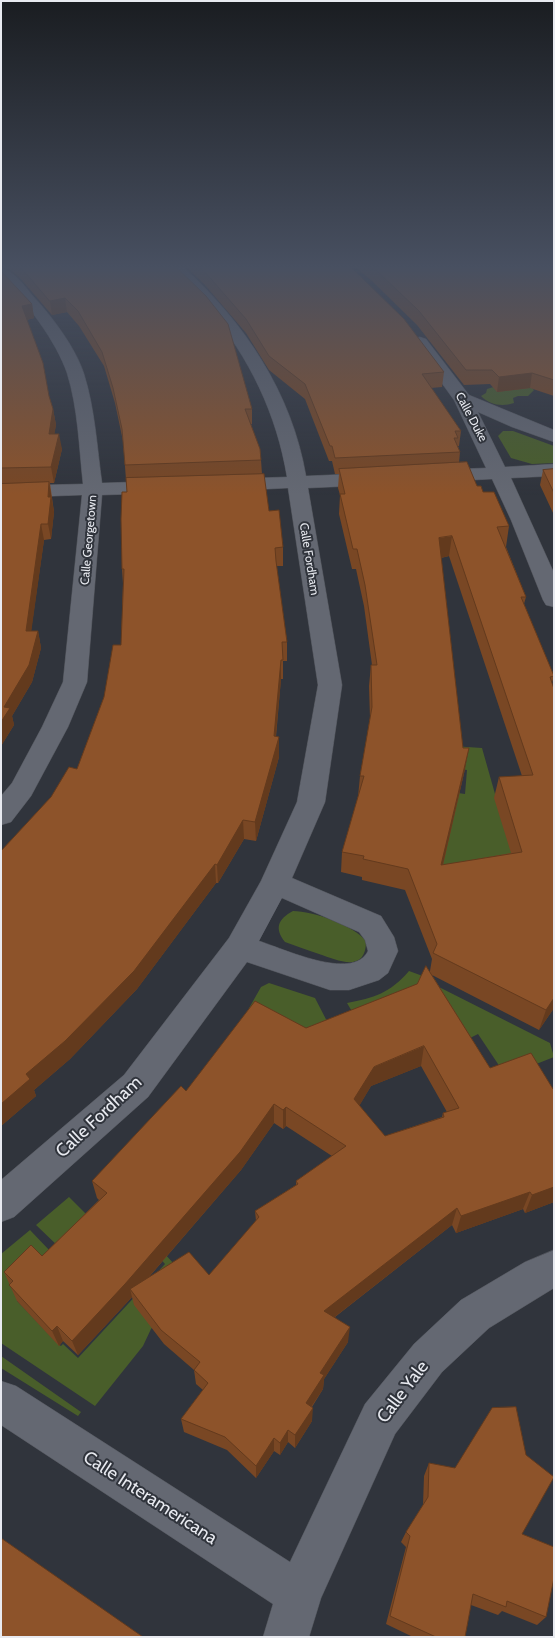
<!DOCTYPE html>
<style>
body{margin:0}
#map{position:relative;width:555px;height:1638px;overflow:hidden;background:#30343c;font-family:Cabin,sans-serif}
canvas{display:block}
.frame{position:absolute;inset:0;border:2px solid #e8eaf0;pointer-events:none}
</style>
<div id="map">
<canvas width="555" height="1638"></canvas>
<div class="frame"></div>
</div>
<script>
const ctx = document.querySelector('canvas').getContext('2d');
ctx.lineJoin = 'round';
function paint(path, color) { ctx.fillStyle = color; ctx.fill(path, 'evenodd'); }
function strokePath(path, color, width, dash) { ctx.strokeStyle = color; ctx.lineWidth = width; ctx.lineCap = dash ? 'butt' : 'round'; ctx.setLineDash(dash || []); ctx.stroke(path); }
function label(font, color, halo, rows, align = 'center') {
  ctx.font = font + ' Cabin,sans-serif'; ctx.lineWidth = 4; ctx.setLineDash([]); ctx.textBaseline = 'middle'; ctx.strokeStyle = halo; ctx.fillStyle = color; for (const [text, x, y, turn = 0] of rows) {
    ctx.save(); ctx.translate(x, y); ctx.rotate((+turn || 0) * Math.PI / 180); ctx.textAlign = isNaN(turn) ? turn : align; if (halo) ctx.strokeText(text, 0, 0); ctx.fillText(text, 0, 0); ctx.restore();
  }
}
const green = new Path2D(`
 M 500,385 L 530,386 L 534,390 L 528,396 L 518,396 L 513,398 L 514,403 C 502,407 490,405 481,396 L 486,393 L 487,389 Z
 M 503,431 L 513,431 L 554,446 L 554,463 L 532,464 L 511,458 L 498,436 Z
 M 437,745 L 482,748 L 516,868 L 439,881 L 423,788 L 465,794 L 467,770 L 427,765 Z
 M 293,911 C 313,911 353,925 366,941 C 366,973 339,961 319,954 C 307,950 296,946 285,942 C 274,928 278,919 293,911 Z
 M 409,971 L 431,979 L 429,982 L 544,1040 L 550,1043 L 554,1057 L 506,1076 L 478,1034 L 464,1041 L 360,1025 L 347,1003 C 374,998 390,993 409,971 Z
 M 269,983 L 315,998 L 346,1058 L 244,1017 L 261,987 Z
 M 69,1197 L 86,1214 L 60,1248 L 36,1225 Z
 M 30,1230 L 51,1252 L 17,1301 L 58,1344 L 61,1346 L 63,1344 L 78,1358 L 165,1264 L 157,1255 L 162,1251 L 190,1281 L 151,1329 L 143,1346 L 95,1406 L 1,1343 L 1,1254 Z
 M 1,1356 L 81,1412 L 78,1416 L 1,1368 Z`);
const street = new Path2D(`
 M 165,265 L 181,265 C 244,321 292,393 306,476 L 375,473 L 382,475 L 385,479 L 382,483 L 375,485 L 308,488 L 342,685 L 325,802 L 292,878 L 381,916 L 394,937 L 398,951 L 388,973 L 379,980 L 349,990 L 330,990 L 247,962 L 148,1097 L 14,1217 L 1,1222 L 1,1180 L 124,1075 L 229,938 L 261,881 L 297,802 L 318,685 L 288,488 L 228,491 L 221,489 L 218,485 L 221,481 L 228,479 L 287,477 C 277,415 249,356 208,309 C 195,293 177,281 165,265 ZM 282,898 L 359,932 L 365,940 L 368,951 C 353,982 282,948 259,941 Z
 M 1,268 C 14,271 24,285 32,295 C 51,315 76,348 84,374 C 95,409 97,447 102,483 L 165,481 L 172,483 L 175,487 L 172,491 L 165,493 L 102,495 L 87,682 L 68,727 L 31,796 L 11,822 L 1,825 L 1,796 L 12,783 L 42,727 L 63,682 L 82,495 L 1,498 L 1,486 L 83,484 C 79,447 78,408 67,373 C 57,343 26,300 1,279 Z
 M 420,337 L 426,339 L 469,395 L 554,430 L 554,442 L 512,427 L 478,412 L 505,467 L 554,464 L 554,476 L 511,478 L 554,573 L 554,607 L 546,605 L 543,600 L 511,520 L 492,479 L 435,482 L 428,480 L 425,476 L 428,472 L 435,470 L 486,468 L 454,400 L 412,342 L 414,339 Z
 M 554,1250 L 554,1288 L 489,1328 L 442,1372 L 395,1434 L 321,1598 L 309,1637 L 263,1637 L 273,1604 L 1,1425 L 1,1381 L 16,1386 L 290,1562 L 365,1404 L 414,1344 L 461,1300 L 525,1262 Z`);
const wall = new Path2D(`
 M 1,265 L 174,265 L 252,409 L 252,424 L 251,424 L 261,460 L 262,474 L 269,511 L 283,547 L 283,566 L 276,566 L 287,642 L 287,661 L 283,661 L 283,679 L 281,679 L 276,737 L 279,757 L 256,841 L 244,839 L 218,883 L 216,883 L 137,989 L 70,1059 L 34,1090 L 36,1096 L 1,1126 L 1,851 L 77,769 L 104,697 L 121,645 L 123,584 L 122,569 L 127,492 L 123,441 L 115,403 L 104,366 L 79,326 L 67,312 L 52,315 L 20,278 L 11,270 L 1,267 Z
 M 184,265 L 348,265 L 444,372 L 442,387 L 431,388 L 461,431 L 459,446 L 458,446 L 460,452 L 459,463 L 477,486 L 483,492 L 509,526 L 506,547 L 526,597 L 524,604 L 554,676 L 552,683 L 554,689 L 554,1008 L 539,1030 L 432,975 L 490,1068 L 554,1089 L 554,1202 L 525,1213 L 523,1209 L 456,1233 L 452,1225 L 335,1317 L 348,1342 L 324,1379 L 323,1389 L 312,1407 L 312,1421 L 295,1448 L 288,1442 L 280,1455 L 274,1451 L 256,1478 L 227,1450 L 184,1432 L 181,1419 L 203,1390 L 196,1384 L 194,1370 L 164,1344 L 134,1305 L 132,1297 L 78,1355 L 63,1341 L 59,1346 L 17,1301 L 4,1272 L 42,1256 L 99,1200 L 97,1198 L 92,1181 L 186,1091 L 306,1028 L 417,984 L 430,971 L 432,959 L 405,890 L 362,880 L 362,877 L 341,872 L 342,852 L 358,797 L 360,776 L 370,718 L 369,686 L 371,665 L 372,665 L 364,606 L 356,569 L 352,569 L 339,514 L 340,495 L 338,488 L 339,474 L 335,474 L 332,461 L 329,461 L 305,399 L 269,370 L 246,333 L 205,285 ZM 449,556 L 522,776 L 499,777 L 494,798 L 511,853 L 443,865 L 465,769 L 441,558 ZM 421,1066 L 447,1112 L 443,1113 L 442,1117 L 385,1136 L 359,1106 L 371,1086 ZM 274,1123 L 283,1129 L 286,1126 L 332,1156 L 296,1181 L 296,1185 L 255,1211 L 256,1221 L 209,1275 L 149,1277 L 241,1170 Z
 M 353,265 L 554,265 L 554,396 L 530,388 L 497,392 L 490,384 L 464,385 L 417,325 L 372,281 Z
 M 1,271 L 32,304 L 34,318 L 27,320 L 49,396 L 53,409 L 56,425 L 54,434 L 62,449 L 54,483 L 50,483 L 54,512 L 51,539 L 44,540 L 31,631 L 38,631 L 41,648 L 32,682 L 12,716 L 14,725 L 1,746 Z
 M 554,469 L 554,515 L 540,485 L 543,470 Z
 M 429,1463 L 522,1534 L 546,1617 L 537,1625 L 502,1611 L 498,1615 L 471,1605 L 465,1637 L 413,1637 L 386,1624 L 406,1547 L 401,1542 L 406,1532 L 423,1505 L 424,1476 Z`);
const shadedWall = new Path2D(`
 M 65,298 L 67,312 L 52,315 L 50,301 Z
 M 32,304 L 34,318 L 25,320 L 22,306 Z
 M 532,373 L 530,388 L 497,392 L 499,377 Z
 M 53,409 L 56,425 L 52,449 L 49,434 Z
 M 59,434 L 62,449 L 54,483 L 51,467 Z
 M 49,482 L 54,512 L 51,539 L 48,524 L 48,497 Z
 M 41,524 L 44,540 L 29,648 L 26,631 Z
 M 452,536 L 449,556 L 436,559 L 439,538 Z
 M 38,631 L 41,648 L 32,682 L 12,716 L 14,725 L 1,746 L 1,722 L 4,707 Z
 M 281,660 L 281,679 L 274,755 L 279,737 L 279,757 L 256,841 L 255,822 L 274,736 Z
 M 469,748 L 465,769 L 438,886 L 441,865 Z
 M 243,820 L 244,839 L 218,883 L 217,865 Z
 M 215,864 L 216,883 L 137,989 L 70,1059 L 34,1090 L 36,1096 L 1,1126 L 1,1104 L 26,1074 Z
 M 554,998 L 554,1008 L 539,1030 L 546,1010 Z
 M 424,1046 L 421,1066 L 371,1086 L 352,1118 L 354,1099 L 374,1067 Z
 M 274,1104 L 274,1123 L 241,1170 L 134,1294 L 130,1289 L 132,1297 L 78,1355 L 72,1341 Z
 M 286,1107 L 286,1126 L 283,1129 L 283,1110 Z
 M 554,1187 L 554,1202 L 525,1213 L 532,1195 Z
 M 530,1192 L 523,1209 L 456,1233 L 461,1216 Z
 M 457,1208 L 452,1225 L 323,1326 L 324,1311 Z
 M 57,1326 L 63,1341 L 59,1346 L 52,1331 Z
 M 350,1327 L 348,1342 L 324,1379 L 323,1389 L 305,1416 L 306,1403 L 320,1373 Z
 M 313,1408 L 312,1421 L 295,1448 L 295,1435 Z
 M 288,1430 L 288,1442 L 280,1455 L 280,1443 Z
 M 274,1438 L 274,1451 L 256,1478 L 256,1466 Z`);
const building = new Path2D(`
 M 19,265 L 174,265 L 206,296 L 228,324 L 252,409 L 245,409 L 260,449 L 261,460 L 125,465 L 122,429 L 113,388 L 102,352 L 78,311 L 65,298 L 50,301 Z
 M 198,265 L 348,265 L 360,276 L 404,319 L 444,372 L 422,374 L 461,431 L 455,431 L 458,438 L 454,438 L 460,452 L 335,458 L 332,446 L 330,446 L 305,384 L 269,356 L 246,319 L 205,272 Z
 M 371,265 L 554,265 L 554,380 L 532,373 L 499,377 L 492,370 L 466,370 L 419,311 Z
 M 1,271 L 32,304 L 22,306 L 43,363 L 49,396 L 53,409 L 49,434 L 59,434 L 51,467 L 1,468 Z
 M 467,462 L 477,486 L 481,486 L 483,492 L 494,492 L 509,526 L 497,527 L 526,597 L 521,597 L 554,676 L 550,677 L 554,689 L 554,998 L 546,1010 L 433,953 L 437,944 L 408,869 L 363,859 L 364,856 L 342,852 L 364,776 L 360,776 L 372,707 L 371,665 L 377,665 L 365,585 L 357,549 L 353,549 L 340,494 L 345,494 L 339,469 ZM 452,536 L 533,775 L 499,777 L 522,852 L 441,865 L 469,748 L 463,748 L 439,538 Z
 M 554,469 L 554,493 L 543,470 Z
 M 264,474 L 269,511 L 279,510 L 283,547 L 275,548 L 276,561 L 287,642 L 282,642 L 283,660 L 281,660 L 274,736 L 279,737 L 255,822 L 243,820 L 217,865 L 215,864 L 134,971 L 65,1041 L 26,1074 L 30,1079 L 1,1104 L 1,851 L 51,797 L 69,767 L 77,769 L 104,697 L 113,645 L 121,645 L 124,569 L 122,569 L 121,519 L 122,492 L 127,492 L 126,478 Z
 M 49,482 L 48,497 L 51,497 L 48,524 L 41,524 L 26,631 L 38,631 L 29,665 L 4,707 L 10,708 L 1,722 L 1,484 Z
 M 426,966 L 490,1068 L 531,1053 L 553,1089 L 554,1089 L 554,1187 L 532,1195 L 530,1192 L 461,1216 L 457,1208 L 324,1311 L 350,1327 L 320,1373 L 324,1375 L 306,1403 L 313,1408 L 295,1435 L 288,1430 L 280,1443 L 274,1438 L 256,1466 L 225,1437 L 181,1419 L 208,1383 L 194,1370 L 200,1362 L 161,1330 L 130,1289 L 189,1252 L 209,1275 L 259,1217 L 255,1211 L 298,1184 L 296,1181 L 346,1146 L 286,1107 L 283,1110 L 274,1104 L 240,1152 L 125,1284 L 72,1341 L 57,1326 L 52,1331 L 9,1285 L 13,1281 L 4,1272 L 31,1245 L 42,1256 L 107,1193 L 92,1181 L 181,1086 L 186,1091 L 255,1001 L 306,1028 L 417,984 ZM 424,1046 L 459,1108 L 443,1113 L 444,1117 L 385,1136 L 354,1099 L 374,1067 Z
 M 516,1407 L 526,1455 L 554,1477 L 522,1534 L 554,1547 L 554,1578 L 546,1617 L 507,1601 L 506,1607 L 473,1594 L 465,1637 L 436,1637 L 390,1616 L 410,1536 L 406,1532 L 428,1497 L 429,1463 L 455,1468 L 492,1408 Z
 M 1,1538 L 143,1637 L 1,1637 Z`);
const farStreetnames = [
 ["Calle Duke",471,417,62],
 ["Calle Georgetown",89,540,-85],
 ["Calle Fordham",309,559,81]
];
const nearStreetnames = [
 ["Calle Fordham",99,1117,-43],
 ["Calle Yale",403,1392,-53],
 ["Calle Interamericana",150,1498,33]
];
paint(green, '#495e2a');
strokePath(street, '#4e5158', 1);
paint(street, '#646872');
paint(wall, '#794724');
paint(shadedWall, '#633a1d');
paint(building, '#8d532a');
strokePath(building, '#633a1d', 1);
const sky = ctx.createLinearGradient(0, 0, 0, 495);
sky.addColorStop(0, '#1a1d21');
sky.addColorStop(0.54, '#485061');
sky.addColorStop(1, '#48506100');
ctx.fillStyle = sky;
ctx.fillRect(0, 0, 555, 495);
label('12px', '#e8eaf0', '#30343c', farStreetnames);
label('18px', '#e8eaf0', '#30343c', nearStreetnames);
</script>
